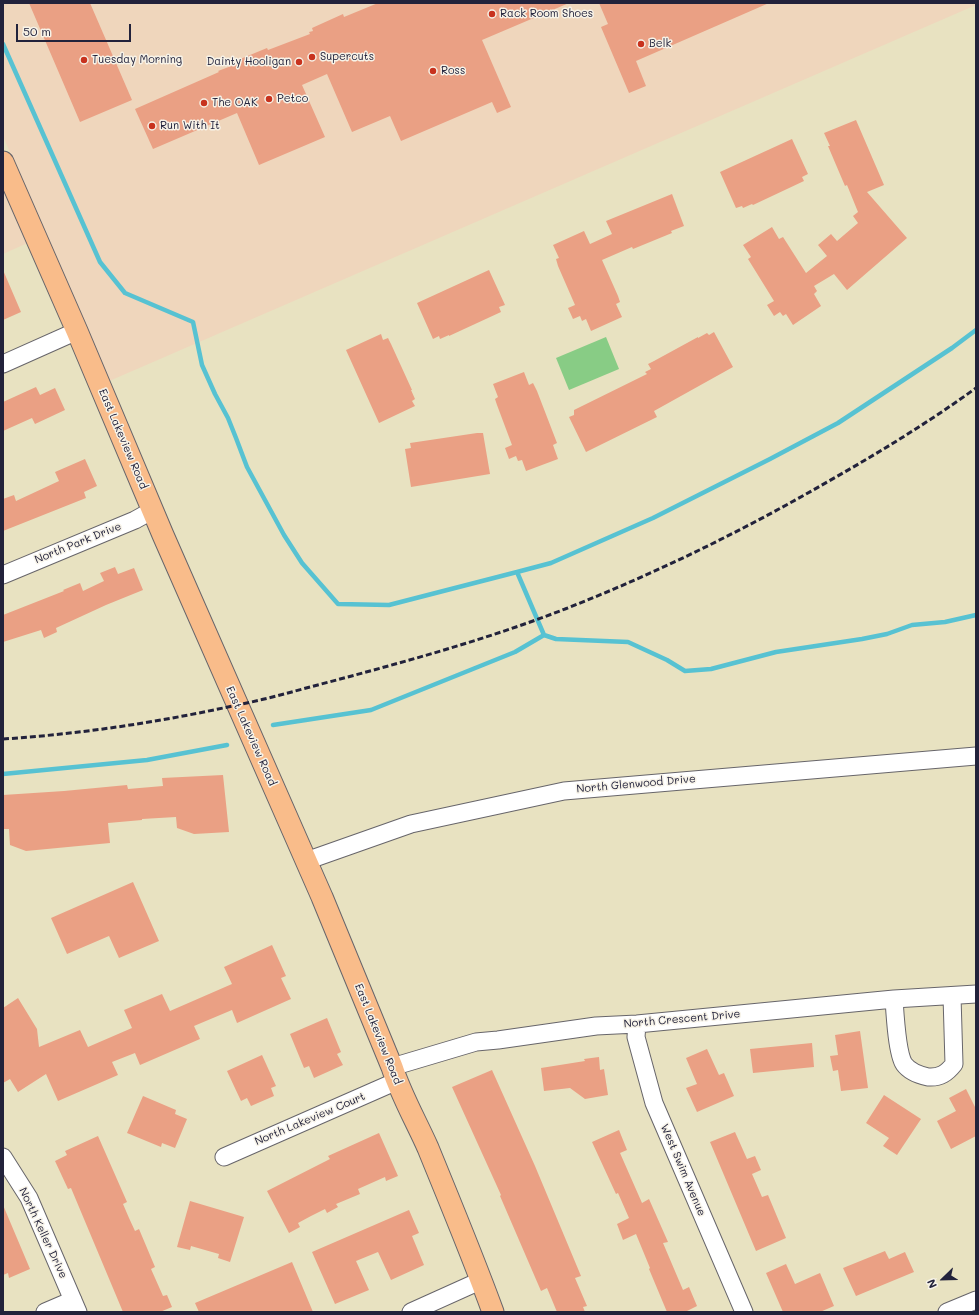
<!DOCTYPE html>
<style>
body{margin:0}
#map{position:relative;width:979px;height:1315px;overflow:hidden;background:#e8e2c1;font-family:Mali,sans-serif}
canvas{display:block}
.frame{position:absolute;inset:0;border:4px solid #22223b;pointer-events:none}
.north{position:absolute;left:923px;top:1259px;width:40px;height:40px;-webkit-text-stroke:3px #f7f3e8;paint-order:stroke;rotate:247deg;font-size:11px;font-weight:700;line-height:16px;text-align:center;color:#22223b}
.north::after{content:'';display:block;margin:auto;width:14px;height:18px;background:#22223b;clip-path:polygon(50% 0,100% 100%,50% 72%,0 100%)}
.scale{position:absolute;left:16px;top:24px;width:115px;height:18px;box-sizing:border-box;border:2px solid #22223b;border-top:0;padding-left:5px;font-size:12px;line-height:14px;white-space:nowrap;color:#22223b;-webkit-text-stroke:3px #f7f3e8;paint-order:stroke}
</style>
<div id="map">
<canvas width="979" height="1315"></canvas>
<div class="frame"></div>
<div class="north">N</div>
<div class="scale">50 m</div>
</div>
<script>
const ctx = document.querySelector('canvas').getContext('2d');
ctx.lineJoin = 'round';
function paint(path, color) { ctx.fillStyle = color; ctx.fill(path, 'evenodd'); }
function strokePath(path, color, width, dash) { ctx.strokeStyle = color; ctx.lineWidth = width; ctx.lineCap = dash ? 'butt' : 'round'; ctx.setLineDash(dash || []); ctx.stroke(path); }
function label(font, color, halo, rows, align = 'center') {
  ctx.font = font + ' Mali,sans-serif'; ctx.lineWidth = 3; ctx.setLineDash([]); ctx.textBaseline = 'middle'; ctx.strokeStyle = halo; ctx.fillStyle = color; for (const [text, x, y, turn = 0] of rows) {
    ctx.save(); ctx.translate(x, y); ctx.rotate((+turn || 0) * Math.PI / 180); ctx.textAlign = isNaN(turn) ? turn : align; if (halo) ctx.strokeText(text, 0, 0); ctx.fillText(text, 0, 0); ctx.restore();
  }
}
const built = new Path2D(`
 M 3,3 L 976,3 L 976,5 L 107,382 L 3,136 Z
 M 3,183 L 32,241 L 3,254 Z`);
const green = new Path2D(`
 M 606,337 L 619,369 L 569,390 L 556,358 Z`);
const stream = new Path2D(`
 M 3,44 L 100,262 L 125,293 L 193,322 L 202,365 L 215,394 L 228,418 L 236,438 L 247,467 L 284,535 L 302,563 L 338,604 L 389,605 L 517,572 L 544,635
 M 517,572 L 551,563 L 653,518 L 770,459 L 838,423 L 952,348 L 976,330
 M 273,725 L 371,710 L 515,652 L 544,635 L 556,639 L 628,642 L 667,660 L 685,671 L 711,669 L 776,652 L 862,639 L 887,634 L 912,625 L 945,622 L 976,615
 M 3,774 L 147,760 L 227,745`);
const building = new Path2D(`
 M 29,3 L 90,3 L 132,100 L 80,122 Z
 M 378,3 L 569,3 L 482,40 L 511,107 L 497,113 L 492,102 L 401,141 L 390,116 L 352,132 L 327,74 L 302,85 L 325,137 L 259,165 L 237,113 L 153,149 L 135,109 L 219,72 L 218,71 L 234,65 L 233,62 L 267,48 L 268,50 L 310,34 L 309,32 L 313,31 L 312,28 L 343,14 L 344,17 Z
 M 599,3 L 769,3 L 636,61 L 646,86 L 629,93 L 601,27 L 608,24 Z
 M 856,120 L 884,185 L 867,192 L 907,238 L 847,290 L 834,274 L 814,286 L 817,291 L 814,294 L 821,306 L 793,325 L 786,314 L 783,316 L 780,312 L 774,316 L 767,305 L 774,301 L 748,259 L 751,257 L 743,245 L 772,227 L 779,239 L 783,237 L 806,273 L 827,256 L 818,245 L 831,234 L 837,241 L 858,223 L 853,216 L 858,212 L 847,185 L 845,186 L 828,146 L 830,146 L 824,133 Z
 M 792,139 L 808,174 L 802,177 L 804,181 L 753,205 L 752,204 L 743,208 L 742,206 L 736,208 L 720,172 Z
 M 672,194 L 684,226 L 671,231 L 672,233 L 633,249 L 632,247 L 602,260 L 618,296 L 620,302 L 616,304 L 622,317 L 591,331 L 586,319 L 582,321 L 580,316 L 573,319 L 568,308 L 575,305 L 558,266 L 556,259 L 559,258 L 553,245 L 584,231 L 590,244 L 612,234 L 606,221 Z
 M 3,270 L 21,312 L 3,320 Z
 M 489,270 L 505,305 L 499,307 L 501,312 L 449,336 L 449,335 L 440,339 L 439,336 L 433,339 L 417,303 Z
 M 714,332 L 733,367 L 654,411 L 657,417 L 586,452 L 569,417 L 574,415 L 574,410 L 647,374 L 645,372 L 651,369 L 648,364 L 654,361 L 698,337 L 698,338 L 707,333 L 709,335 Z
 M 381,334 L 383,340 L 388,338 L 391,344 L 412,390 L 411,390 L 415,399 L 412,401 L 415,406 L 379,423 L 346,350 Z
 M 524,372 L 529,385 L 533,383 L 537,391 L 557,443 L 553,445 L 558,459 L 526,471 L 522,460 L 518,461 L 516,456 L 509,459 L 505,448 L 512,445 L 497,405 L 495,399 L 498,397 L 493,384 Z
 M 36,387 L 40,395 L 55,388 L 65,410 L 35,424 L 32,418 L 3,431 L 3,402 Z
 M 477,433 L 483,433 L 490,474 L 411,487 L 405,449 L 411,448 L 410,443 Z
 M 85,459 L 97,486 L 84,492 L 86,498 L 3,531 L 3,499 L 14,495 L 16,501 L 59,481 L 55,472 Z
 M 115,567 L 118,574 L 134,568 L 143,590 L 106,605 L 56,628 L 57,632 L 44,638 L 41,630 L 3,642 L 3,615 L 64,591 L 63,590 L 80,583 L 83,591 L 104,581 L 100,573 Z
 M 223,775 L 229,832 L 194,834 L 177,828 L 176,817 L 142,819 L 142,820 L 108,823 L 110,843 L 26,851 L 10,845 L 9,829 L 3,829 L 3,795 L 64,791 L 127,785 L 128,789 L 163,786 L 162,778 Z
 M 133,882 L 159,941 L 119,958 L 109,936 L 67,954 L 51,918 Z
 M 272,945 L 286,976 L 281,978 L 291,999 L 237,1023 L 232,1010 L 194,1026 L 200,1039 L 140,1065 L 135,1053 L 112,1062 L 118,1075 L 58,1101 L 46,1074 L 18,1092 L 10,1079 L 3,1083 L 3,1008 L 18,998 L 37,1029 L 39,1047 L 80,1030 L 88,1047 L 132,1028 L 124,1010 L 162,994 L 170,1011 L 232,984 L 224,967 Z
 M 327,1018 L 341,1052 L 337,1054 L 343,1065 L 314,1078 L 309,1066 L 304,1068 L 290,1034 Z
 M 860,1031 L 868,1088 L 841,1091 L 838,1070 L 833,1071 L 830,1056 L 838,1055 L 835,1035 Z
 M 812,1043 L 814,1067 L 753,1073 L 750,1049 Z
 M 707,1049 L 719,1075 L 724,1073 L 734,1096 L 697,1112 L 686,1088 L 697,1084 L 686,1058 Z
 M 262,1055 L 276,1086 L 271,1088 L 274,1096 L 251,1106 L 247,1098 L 241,1101 L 227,1071 Z
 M 599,1057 L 600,1070 L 604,1069 L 608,1095 L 585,1099 L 570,1088 L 544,1091 L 541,1068 L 585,1061 L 584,1059 Z
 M 492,1070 L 535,1166 L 581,1276 L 575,1278 L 587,1306 L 583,1307 L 585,1312 L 557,1312 L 547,1288 L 541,1291 L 500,1196 L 501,1195 L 452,1087 Z
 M 966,1089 L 976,1109 L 976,1136 L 951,1149 L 937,1121 L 956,1111 L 949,1098 Z
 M 884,1095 L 921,1119 L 897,1155 L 883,1146 L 889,1138 L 866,1123 Z
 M 143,1096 L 176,1110 L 175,1114 L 187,1119 L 175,1148 L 162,1143 L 161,1147 L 127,1133 Z
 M 619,1130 L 627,1150 L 620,1153 L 642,1203 L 649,1199 L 668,1242 L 663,1243 L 683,1290 L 689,1287 L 697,1306 L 685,1312 L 667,1312 L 649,1269 L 650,1268 L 636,1234 L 623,1240 L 617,1224 L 629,1218 L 618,1193 L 616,1194 L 592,1142 Z
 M 735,1132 L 747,1159 L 755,1156 L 761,1170 L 752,1174 L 762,1197 L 768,1195 L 786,1238 L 756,1251 L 710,1142 Z
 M 379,1133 L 398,1176 L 386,1181 L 385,1177 L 358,1189 L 360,1194 L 336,1204 L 338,1207 L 327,1213 L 325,1209 L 311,1216 L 298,1223 L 300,1227 L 289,1233 L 267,1191 L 330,1159 L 328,1156 Z
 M 98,1136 L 127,1202 L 123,1204 L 129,1218 L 135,1231 L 139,1229 L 155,1267 L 151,1269 L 163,1296 L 167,1295 L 172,1307 L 160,1312 L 123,1312 L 71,1188 L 68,1189 L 55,1161 L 67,1155 L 65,1151 Z
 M 190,1201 L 244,1217 L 230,1262 L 218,1258 L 219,1254 L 191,1246 L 190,1250 L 177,1247 Z
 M 3,1205 L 30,1269 L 9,1278 L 8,1273 L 3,1275 Z
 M 409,1210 L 419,1233 L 412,1236 L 424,1265 L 391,1280 L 378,1252 L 356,1261 L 369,1290 L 335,1304 L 312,1252 Z
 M 885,1251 L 889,1259 L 905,1252 L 914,1272 L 856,1296 L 843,1268 Z
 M 292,1262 L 313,1312 L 199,1312 L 195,1303 Z
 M 786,1264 L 795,1284 L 820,1273 L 834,1306 L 820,1312 L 783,1312 L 766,1273 Z`);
const minor = new Path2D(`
 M 3,364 L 77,331
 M 3,575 L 135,520 L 153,510
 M 306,861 L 411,824 L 564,791 L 976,756
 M 894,999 C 895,1014 897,1053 904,1064 C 909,1071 919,1075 928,1077 C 940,1078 947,1073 954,1064 L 952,996
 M 637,1024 L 636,1037 L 654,1103 L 744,1312
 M 392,1067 L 476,1042 L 498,1040 L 596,1026 L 637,1024 L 894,999 L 976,994
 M 3,1157 L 29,1198 L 78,1312
 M 224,1157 L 397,1081
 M 45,1312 L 73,1300
 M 411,1312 L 482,1280
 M 947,1312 L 976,1300`);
const major = new Path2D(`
 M 3,162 L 77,331 L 163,535 L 322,897 L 392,1067 C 401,1095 416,1121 428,1148 C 450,1202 473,1257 493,1312`);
const rail = new Path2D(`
 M 3,739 C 81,734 160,722 237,705 C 268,699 298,690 329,682 C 408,661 488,639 565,609 C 657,573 744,530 829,481 C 880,452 929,422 976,388`);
const markers = [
 [492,14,4,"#c8321e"],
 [641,44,4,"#c8321e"],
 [312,57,4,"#c8321e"],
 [84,60,4,"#c8321e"],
 [299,62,4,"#c8321e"],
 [433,71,4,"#c8321e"],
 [269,99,4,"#c8321e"],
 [204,103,4,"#c8321e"],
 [152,126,4,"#c8321e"]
];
const poiNames = [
 ["Rack Room Shoes",500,14],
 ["Belk",649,44],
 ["Supercuts",320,57],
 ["Tuesday Morning",92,60],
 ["Dainty Hooligan",291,62,"right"],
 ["Ross",441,71],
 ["Petco",277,99],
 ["The OAK",212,103],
 ["Run With It",160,126]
];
const streetNames = [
 ["East Lakeview Road",123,439,67],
 ["North Park Drive",78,543,-22],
 ["East Lakeview Road",251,736,66],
 ["North Glenwood Drive",636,784,-5],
 ["North Crescent Drive",682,1019,-5],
 ["East Lakeview Road",378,1034,68],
 ["North Lakeview Court",310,1119,-23],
 ["West Swim Avenue",683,1170,67],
 ["North Keller Drive",43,1233,65]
];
paint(built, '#efd6bc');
paint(green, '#88cc85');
strokePath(stream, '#57c2d2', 4.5);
paint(building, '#eaa084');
strokePath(minor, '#67656a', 19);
strokePath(major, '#67656a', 23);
strokePath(minor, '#fff', 17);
strokePath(major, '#f9bc8a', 21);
strokePath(rail, '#22223b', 3, [6, 3]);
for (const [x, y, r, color] of markers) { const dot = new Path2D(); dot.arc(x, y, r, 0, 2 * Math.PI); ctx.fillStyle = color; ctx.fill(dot); strokePath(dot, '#f7f3e8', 1.5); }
label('11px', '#22223b', '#f7f3e8', poiNames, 'left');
label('11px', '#22223b', '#f7f3e8', streetNames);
</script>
